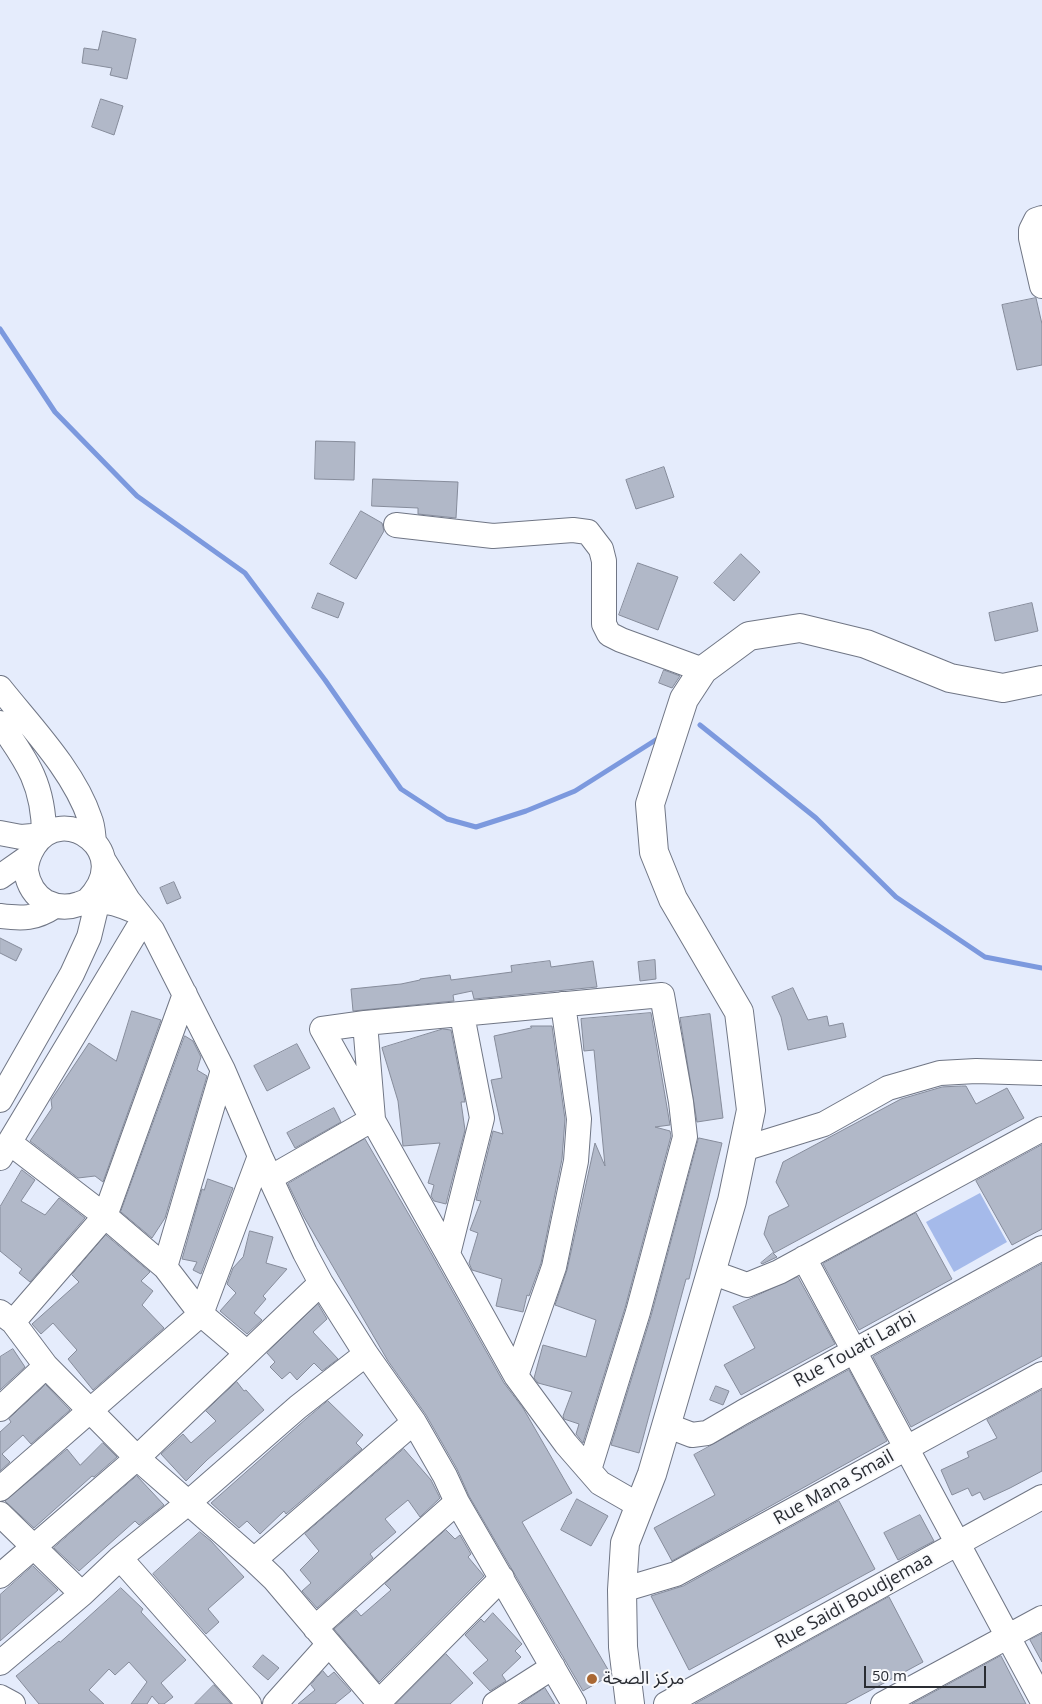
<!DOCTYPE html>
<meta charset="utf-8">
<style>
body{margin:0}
#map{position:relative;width:1042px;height:1704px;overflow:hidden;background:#e5ecfc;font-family:"Open Sans",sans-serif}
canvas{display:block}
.scale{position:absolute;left:864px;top:1666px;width:122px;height:22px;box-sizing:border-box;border:2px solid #2a2d33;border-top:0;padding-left:6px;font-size:15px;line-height:18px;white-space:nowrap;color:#2a2d33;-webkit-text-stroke:4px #f8f9fc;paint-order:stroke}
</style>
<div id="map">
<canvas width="1042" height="1704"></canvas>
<div class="scale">50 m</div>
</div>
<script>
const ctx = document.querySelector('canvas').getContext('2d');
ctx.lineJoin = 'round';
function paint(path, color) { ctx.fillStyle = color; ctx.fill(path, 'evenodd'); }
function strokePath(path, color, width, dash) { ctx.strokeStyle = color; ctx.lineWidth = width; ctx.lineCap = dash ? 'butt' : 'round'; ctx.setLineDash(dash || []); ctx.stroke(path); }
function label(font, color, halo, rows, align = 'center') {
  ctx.font = font + ' "Open Sans","Noto Sans Arabic",sans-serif'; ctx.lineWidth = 4; ctx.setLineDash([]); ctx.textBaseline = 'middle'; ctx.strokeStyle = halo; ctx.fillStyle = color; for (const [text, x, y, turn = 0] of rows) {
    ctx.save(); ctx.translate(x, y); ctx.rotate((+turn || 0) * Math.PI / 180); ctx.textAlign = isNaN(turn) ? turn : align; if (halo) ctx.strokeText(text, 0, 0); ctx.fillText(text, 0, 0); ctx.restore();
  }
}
const green = new Path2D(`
 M 980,1193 L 1007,1242 L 954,1272 L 926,1222 Z`);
const stream = new Path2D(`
 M 0,329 L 55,412 L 137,496 L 245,573 L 325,680 L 401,789 L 447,819 L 476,827 L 526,811 L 575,791 L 662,736
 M 700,725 L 816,818 L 896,897 L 985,957 L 1042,968`);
const building = new Path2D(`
 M 103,31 L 136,39 L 127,79 L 110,75 L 112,68 L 82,63 L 84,48 L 98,50 Z
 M 101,99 L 123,106 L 114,135 L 92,127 Z
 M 1036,298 L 1042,324 L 1042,365 L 1017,370 L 1002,305 Z
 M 316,441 L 355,442 L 354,480 L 315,479 Z
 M 664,467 L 674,497 L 636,509 L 626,480 Z
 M 373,479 L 458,482 L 456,518 L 418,514 L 418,508 L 372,506 Z
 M 361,511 L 382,523 L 384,531 L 356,579 L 330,564 Z
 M 741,554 L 760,572 L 734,601 L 714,583 Z
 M 638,563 L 678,577 L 658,630 L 619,615 Z
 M 318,593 L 344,603 L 338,618 L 312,608 Z
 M 1032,603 L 1038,631 L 995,641 L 989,613 Z
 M 664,670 L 680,676 L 672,688 L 659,683 Z
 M 174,882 L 181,898 L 167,904 L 160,888 Z
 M 0,938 L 22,949 L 16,961 L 0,953 Z
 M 655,960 L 656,979 L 640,981 L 638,962 Z
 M 550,961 L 551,967 L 593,961 L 597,987 L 474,999 L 472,991 L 453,995 L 454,1001 L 353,1011 L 351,989 L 401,984 L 420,980 L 420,979 L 450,975 L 451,980 L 512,972 L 511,966 Z
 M 793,988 L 808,1020 L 827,1016 L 829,1026 L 843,1023 L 846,1037 L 788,1050 L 781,1017 L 772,997 Z
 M 132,1011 L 161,1020 L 103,1182 L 95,1176 L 78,1178 L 30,1141 L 52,1108 L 51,1100 L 89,1043 L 116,1061 Z
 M 651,1013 L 670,1125 L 655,1127 L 670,1131 L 671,1136 L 625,1308 L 583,1443 L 576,1434 L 579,1424 L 564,1419 L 563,1416 L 572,1392 L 538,1383 L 534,1378 L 543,1345 L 586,1357 L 596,1320 L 555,1305 L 567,1270 L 595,1143 L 605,1166 L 594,1050 L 584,1051 L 581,1019 Z
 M 710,1014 L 723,1118 L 697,1122 L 680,1018 Z
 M 531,1026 L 552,1026 L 565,1119 L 562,1159 L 541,1263 L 529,1296 L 527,1295 L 523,1312 L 496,1306 L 502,1279 L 472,1270 L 469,1263 L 478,1233 L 470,1230 L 481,1201 L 476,1200 L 493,1131 L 503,1134 L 491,1080 L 502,1078 L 494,1036 L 531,1028 Z
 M 443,1029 L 451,1030 L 465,1102 L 461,1102 L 465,1130 L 446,1204 L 434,1201 L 431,1196 L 434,1185 L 428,1183 L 440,1143 L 403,1146 L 398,1101 L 382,1048 Z
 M 185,1036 L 193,1041 L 201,1057 L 197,1070 L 207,1076 L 165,1218 L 152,1238 L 121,1212 Z
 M 297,1044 L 310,1068 L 267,1091 L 254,1066 Z
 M 962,1086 L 966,1086 L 976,1104 L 1007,1088 L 1024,1118 L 774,1253 L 764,1234 L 769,1216 L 789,1206 L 776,1182 L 783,1162 L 901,1099 L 942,1087 Z
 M 334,1108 L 341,1122 L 295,1148 L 287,1133 Z
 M 699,1138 L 722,1143 L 689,1279 L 686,1279 L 639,1453 L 611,1445 L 651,1316 Z
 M 365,1139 L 426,1244 L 504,1383 L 523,1408 L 572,1493 L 522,1522 L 610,1673 L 611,1675 L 583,1691 L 469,1496 L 457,1469 L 426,1415 L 388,1361 L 304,1217 L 288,1184 Z
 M 1042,1145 L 1042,1229 L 1012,1245 L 976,1181 Z
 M 22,1170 L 35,1180 L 21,1201 L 45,1215 L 59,1198 L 85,1218 L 30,1282 L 19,1273 L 22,1269 L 0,1251 L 0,1207 Z
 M 208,1179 L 233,1188 L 201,1274 L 193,1270 L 197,1262 L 182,1259 L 202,1189 L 204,1190 Z
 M 916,1213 L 952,1279 L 859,1330 L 823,1264 Z
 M 250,1231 L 273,1237 L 266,1263 L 287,1269 L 263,1296 L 266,1299 L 254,1313 L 262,1320 L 247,1334 L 220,1311 L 236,1293 L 227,1284 L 233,1268 L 243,1257 Z
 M 106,1235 L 150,1272 L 141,1281 L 153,1291 L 142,1305 L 164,1328 L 93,1390 L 68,1359 L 77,1350 L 53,1323 L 41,1334 L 32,1324 L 79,1282 L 72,1275 Z
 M 773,1253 L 777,1257 L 762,1264 L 761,1263 Z
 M 1042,1264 L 1042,1356 L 911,1427 L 873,1357 Z
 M 798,1277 L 835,1344 L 741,1395 L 724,1365 L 755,1348 L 733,1307 Z
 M 318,1304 L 327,1319 L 313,1332 L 338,1359 L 322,1371 L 314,1363 L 297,1380 L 290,1372 L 282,1379 L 270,1367 L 275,1362 L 267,1353 Z
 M 13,1349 L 25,1367 L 0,1390 L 0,1357 Z
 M 849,1370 L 887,1441 L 672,1561 L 654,1528 L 715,1495 L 694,1455 Z
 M 237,1382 L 244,1391 L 246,1390 L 264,1410 L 207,1460 L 186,1481 L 161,1454 L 183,1434 L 191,1443 L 216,1421 L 206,1411 Z
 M 46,1385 L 70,1410 L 31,1444 L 23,1435 L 2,1454 L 10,1462 L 0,1471 L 0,1432 L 11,1422 L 9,1419 Z
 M 716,1386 L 729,1391 L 723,1405 L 710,1400 Z
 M 1042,1390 L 1042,1471 L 1010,1488 L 984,1500 L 980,1492 L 972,1496 L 968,1488 L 952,1495 L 941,1470 L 969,1457 L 967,1452 L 997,1438 L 987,1420 Z
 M 328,1401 L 363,1435 L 356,1443 L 362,1449 L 286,1514 L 284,1511 L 260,1534 L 247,1521 L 239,1528 L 211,1503 L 307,1418 Z
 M 103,1443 L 117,1457 L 94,1477 L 92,1476 L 34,1528 L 5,1501 L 67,1449 L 80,1465 Z
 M 404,1449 L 431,1480 L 440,1498 L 420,1517 L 408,1500 L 385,1519 L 396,1532 L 370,1554 L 373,1558 L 317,1608 L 302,1591 L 311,1583 L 300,1570 L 319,1551 L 305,1534 Z
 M 137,1476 L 164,1505 L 139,1525 L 135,1521 L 79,1571 L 54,1548 Z
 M 577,1499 L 608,1516 L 591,1546 L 561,1530 Z
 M 839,1501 L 875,1569 L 689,1670 L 651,1596 L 683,1586 Z
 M 920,1515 L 934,1541 L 898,1560 L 884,1533 Z
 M 446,1530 L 455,1539 L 460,1535 L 471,1554 L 468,1557 L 484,1576 L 379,1682 L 334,1629 L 356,1610 L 361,1616 L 391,1590 L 385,1584 Z
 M 200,1532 L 211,1541 L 244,1577 L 208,1609 L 219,1622 L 206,1634 L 153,1574 Z
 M 33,1566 L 58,1590 L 0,1641 L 0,1595 Z
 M 121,1588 L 143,1609 L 141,1612 L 186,1660 L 161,1683 L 173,1697 L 164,1704 L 159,1704 L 152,1696 L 147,1704 L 131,1704 L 147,1682 L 129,1662 L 115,1675 L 109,1669 L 89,1690 L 104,1704 L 39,1704 L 16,1676 L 59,1641 L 60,1642 Z
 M 889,1597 L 923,1662 L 845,1704 L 695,1704 Z
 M 493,1613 L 522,1644 L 515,1651 L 521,1657 L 502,1675 L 506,1681 L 490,1691 L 473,1673 L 488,1660 L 465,1635 L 481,1619 L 484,1622 Z
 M 1042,1634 L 1042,1662 L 1030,1640 Z
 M 446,1654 L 473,1683 L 450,1704 L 396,1704 Z
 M 263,1655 L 279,1668 L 268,1680 L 253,1667 Z
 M 1001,1656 L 1026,1704 L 912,1704 Z
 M 323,1671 L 328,1677 L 334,1672 L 351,1691 L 335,1704 L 298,1704 L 315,1690 L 311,1685 Z
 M 214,1685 L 231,1704 L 195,1704 Z
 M 545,1688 L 555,1704 L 521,1704 Z`);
const minor = new Path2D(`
 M 1042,218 L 1036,220 L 1031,230 L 1031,238 L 1042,286
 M 396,525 L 493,536 L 573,530 L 588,532 L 601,549 L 604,561 L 604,624 L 609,634 L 621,640 L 703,670
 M 0,688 C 31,727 74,771 90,819 C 93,826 93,834 94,842
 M 0,723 C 28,762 44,786 44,835 L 21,837 L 0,833
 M 104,861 L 128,900 L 152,930 L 223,1070 L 260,1156 L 305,1253 L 321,1283 L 366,1354 L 414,1422 L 445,1476 L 457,1502 L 574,1704
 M 0,877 L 27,858
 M 87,901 C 137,852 62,801 34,846 C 29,854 26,861 26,871 C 28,883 34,895 46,902 C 56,907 68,908 79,904 C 82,903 86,901 89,901 C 106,899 122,905 137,912
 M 0,916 C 23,919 35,919 55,906
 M 0,1100 L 72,974 L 89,937 L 98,900
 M 10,1143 L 105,1216 L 165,1267 L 201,1314 L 247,1353
 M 743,1149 L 824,1124 L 888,1088 L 940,1073 L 976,1071 L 1042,1073
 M 0,1158 L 143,920
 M 270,1178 L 373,1119 L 365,1023
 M 448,1254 L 482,1118 L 462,1015
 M 804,1258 L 1042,1700
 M 165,1267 L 223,1070
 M 711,1272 L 747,1285 L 779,1272 L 1042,1129
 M 0,1312 L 13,1322 L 46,1366 L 137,1458 L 254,1560 L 274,1579 L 380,1704
 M 13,1322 L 105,1216 L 185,994
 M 516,1376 L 554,1267 L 576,1161 L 579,1119 L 563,1004
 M 0,1409 L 46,1366
 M 666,1425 L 692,1435 L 707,1433 L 743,1412 L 1042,1248
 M 589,1470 L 638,1312 L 685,1137 L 681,1102 L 662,995 L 365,1023 L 322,1029 L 516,1376 L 566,1444 L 600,1483 L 640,1506
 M 0,1489 L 201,1314 L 260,1156
 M 0,1514 L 82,1594
 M 120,1558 L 249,1704
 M 254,1560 L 414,1422
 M 0,1576 L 137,1458 L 321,1283
 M 622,1590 L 676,1574 L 1042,1374
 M 315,1628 L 457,1502
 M 0,1663 L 82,1594 L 120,1558 L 188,1503 L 298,1407 L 366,1354
 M 0,1697 L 13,1704
 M 275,1704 L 329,1644
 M 377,1704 L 502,1578
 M 495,1704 L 553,1667
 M 666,1704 L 1042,1497
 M 883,1704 L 1042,1618`);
const major = new Path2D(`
 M 630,1704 L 623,1647 L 622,1590 L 625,1543 L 652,1474 L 732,1201 L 751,1110 L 739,1012 L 673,899 L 654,852 L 650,804 L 684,699 L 703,670 L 749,636 L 800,628 L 866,644 L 950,678 L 1003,688 L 1042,680`);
const markers = [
 [592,1679,6,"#a96733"]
];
const streetNames = [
 ["Rue Touati Larbi",855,1350,-29],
 ["Rue Mana Smail",834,1488,-29],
 ["Rue Saidi Boudjemaa",854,1601,-29]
];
const poiNames = [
 ["مركز الصحة",603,1679]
];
paint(green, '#a5baea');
strokePath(stream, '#7c99de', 5);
paint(building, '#b1b8c8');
strokePath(building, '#868c9b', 1);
strokePath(minor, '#707685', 26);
strokePath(major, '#707685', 30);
strokePath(minor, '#fff', 24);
strokePath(major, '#fff', 28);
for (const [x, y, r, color] of markers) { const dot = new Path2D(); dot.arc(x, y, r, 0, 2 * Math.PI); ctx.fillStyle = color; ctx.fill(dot); strokePath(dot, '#f8f9fc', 2); }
label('18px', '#2a2d33', '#f8f9fc', streetNames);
label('18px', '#2a2d33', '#f8f9fc', poiNames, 'left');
</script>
